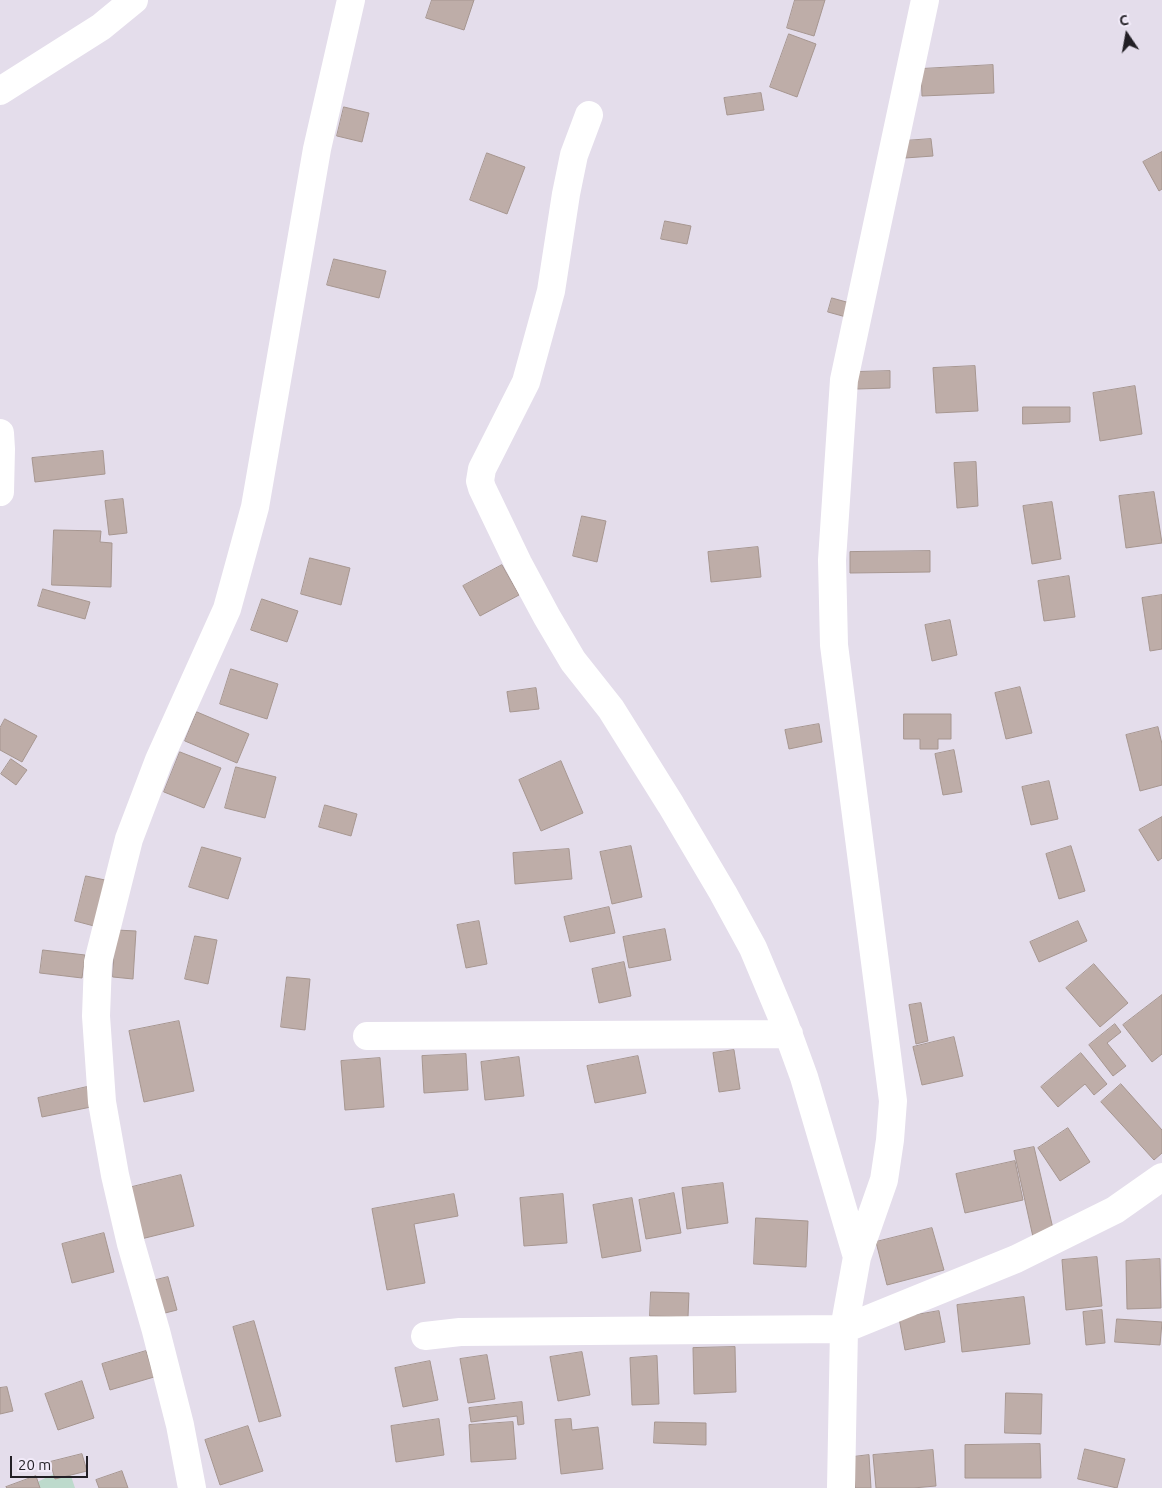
<!DOCTYPE html>
<meta charset="utf-8">
<style>
body{margin:0}
#map{position:relative;width:1162px;height:1488px;overflow:hidden;background:#e4ddeb;font-family:Ubuntu,sans-serif}
canvas{display:block}
.north{position:absolute;left:1102px;top:10px;width:50px;height:50px;-webkit-text-stroke:4px #f1eaf8;paint-order:stroke;rotate:348deg;font-size:14px;font-weight:700;line-height:20px;text-align:center;color:#221f25}
.north::after{content:'';display:block;margin:auto;width:18px;height:22px;background:#221f25;clip-path:polygon(50% 0,100% 100%,50% 72%,0 100%)}
.scale{position:absolute;left:10px;top:1456px;width:78px;height:22px;box-sizing:border-box;border:2px solid #221f25;border-top:0;padding-left:6px;font-size:15px;line-height:18px;white-space:nowrap;color:#221f25;-webkit-text-stroke:4px #f1eaf8;paint-order:stroke}
</style>
<div id="map">
<canvas width="1162" height="1488"></canvas>
<div class="north">С</div>
<div class="scale">20 m</div>
</div>
<script>
const ctx = document.querySelector('canvas').getContext('2d');
ctx.lineJoin = 'round';
function paint(path, color) { ctx.fillStyle = color; ctx.fill(path, 'evenodd'); }
function strokePath(path, color, width, dash) { ctx.strokeStyle = color; ctx.lineWidth = width; ctx.lineCap = dash ? 'butt' : 'round'; ctx.setLineDash(dash || []); ctx.stroke(path); }
const green = new Path2D(`
 M 68,1467 L 75,1488 L 25,1488 Z`);
const building = new Path2D(`
 M 432,0 L 474,0 L 464,30 L 426,18 Z
 M 795,0 L 825,0 L 814,36 L 787,28 Z
 M 789,34 L 816,44 L 797,97 L 770,87 Z
 M 993,65 L 994,93 L 922,96 L 921,69 Z
 M 761,93 L 764,110 L 727,115 L 724,98 Z
 M 344,107 L 369,113 L 362,142 L 337,136 Z
 M 931,139 L 933,156 L 905,158 L 903,141 Z
 M 1162,152 L 1162,189 L 1159,191 L 1143,162 Z
 M 487,153 L 525,167 L 507,214 L 470,200 Z
 M 665,221 L 691,226 L 687,244 L 661,239 Z
 M 334,259 L 386,271 L 379,298 L 327,285 Z
 M 832,298 L 850,303 L 846,317 L 828,312 Z
 M 975,366 L 978,411 L 936,413 L 933,368 Z
 M 890,371 L 890,388 L 857,389 L 856,372 Z
 M 1135,386 L 1142,434 L 1100,441 L 1093,393 Z
 M 1023,407 L 1070,407 L 1070,422 L 1023,424 Z
 M 103,451 L 105,474 L 35,482 L 32,458 Z
 M 976,462 L 978,506 L 957,508 L 954,463 Z
 M 1154,492 L 1162,543 L 1126,548 L 1119,496 Z
 M 123,499 L 127,533 L 109,535 L 105,501 Z
 M 1052,502 L 1061,559 L 1032,564 L 1023,506 Z
 M 582,516 L 606,521 L 597,562 L 573,556 Z
 M 54,530 L 101,531 L 100,542 L 112,543 L 111,587 L 52,585 Z
 M 758,547 L 761,577 L 711,582 L 708,552 Z
 M 930,551 L 930,572 L 850,573 L 850,552 Z
 M 310,558 L 350,568 L 341,605 L 301,594 Z
 M 502,565 L 519,595 L 480,616 L 463,586 Z
 M 1069,576 L 1075,617 L 1044,621 L 1038,581 Z
 M 43,589 L 90,602 L 85,619 L 38,606 Z
 M 1162,595 L 1162,649 L 1150,651 L 1142,598 Z
 M 262,599 L 298,611 L 287,642 L 251,630 Z
 M 950,620 L 957,655 L 932,661 L 925,625 Z
 M 231,669 L 278,684 L 267,719 L 220,704 Z
 M 1020,687 L 1032,733 L 1006,739 L 995,693 Z
 M 536,688 L 539,709 L 510,712 L 507,692 Z
 M 197,712 L 249,734 L 237,763 L 185,741 Z
 M 904,714 L 951,714 L 951,739 L 938,739 L 938,749 L 920,749 L 920,739 L 904,739 Z
 M 5,719 L 37,736 L 22,762 L 0,750 L 0,728 Z
 M 819,724 L 822,742 L 789,749 L 785,730 Z
 M 1158,727 L 1162,744 L 1162,785 L 1140,791 L 1126,735 Z
 M 954,750 L 962,792 L 943,795 L 935,754 Z
 M 180,752 L 221,768 L 204,808 L 164,792 Z
 M 11,759 L 27,770 L 16,785 L 1,774 Z
 M 561,761 L 583,813 L 541,831 L 519,780 Z
 M 236,767 L 276,777 L 265,818 L 225,808 Z
 M 1049,781 L 1058,819 L 1031,825 L 1022,787 Z
 M 325,805 L 357,814 L 351,836 L 319,827 Z
 M 1162,817 L 1162,858 L 1158,861 L 1139,830 Z
 M 631,846 L 642,897 L 612,904 L 600,852 Z
 M 1071,846 L 1085,891 L 1059,899 L 1046,854 Z
 M 202,847 L 241,858 L 228,899 L 189,887 Z
 M 569,849 L 572,879 L 515,884 L 513,853 Z
 M 86,876 L 105,880 L 94,926 L 75,921 Z
 M 609,907 L 615,933 L 570,942 L 564,917 Z
 M 479,921 L 487,964 L 466,968 L 457,925 Z
 M 1078,921 L 1087,941 L 1039,962 L 1030,942 Z
 M 665,929 L 671,960 L 629,968 L 623,937 Z
 M 116,930 L 136,931 L 133,979 L 113,977 Z
 M 195,936 L 217,940 L 208,984 L 185,979 Z
 M 43,950 L 85,955 L 82,978 L 40,973 Z
 M 624,962 L 631,996 L 599,1003 L 592,969 Z
 M 1094,964 L 1128,1003 L 1100,1027 L 1066,988 Z
 M 287,977 L 310,979 L 305,1030 L 281,1027 Z
 M 1162,995 L 1162,1054 L 1152,1062 L 1123,1025 Z
 M 921,1003 L 928,1041 L 916,1044 L 909,1005 Z
 M 179,1021 L 194,1091 L 144,1102 L 129,1031 Z
 M 1115,1024 L 1121,1032 L 1107,1043 L 1126,1066 L 1113,1076 L 1089,1045 Z
 M 954,1037 L 963,1076 L 922,1085 L 913,1047 Z
 M 734,1050 L 740,1089 L 719,1092 L 713,1053 Z
 M 1081,1053 L 1107,1084 L 1094,1095 L 1085,1084 L 1058,1107 L 1041,1087 Z
 M 466,1054 L 468,1090 L 424,1093 L 422,1056 Z
 M 638,1056 L 646,1093 L 595,1103 L 587,1066 Z
 M 519,1057 L 524,1096 L 485,1100 L 481,1062 Z
 M 380,1058 L 384,1107 L 345,1110 L 341,1061 Z
 M 1121,1084 L 1162,1130 L 1162,1153 L 1154,1160 L 1101,1102 Z
 M 87,1087 L 91,1107 L 42,1117 L 38,1098 Z
 M 1068,1128 L 1090,1162 L 1060,1181 L 1038,1148 Z
 M 1034,1147 L 1054,1233 L 1033,1237 L 1014,1151 Z
 M 1015,1161 L 1023,1200 L 965,1213 L 956,1174 Z
 M 181,1175 L 194,1226 L 141,1239 L 128,1188 Z
 M 723,1183 L 728,1223 L 687,1229 L 682,1188 Z
 M 674,1193 L 681,1233 L 646,1239 L 639,1200 Z
 M 454,1194 L 458,1216 L 414,1224 L 425,1283 L 387,1290 L 372,1209 Z
 M 563,1194 L 567,1243 L 524,1246 L 520,1198 Z
 M 632,1198 L 641,1251 L 602,1258 L 593,1205 Z
 M 756,1218 L 808,1221 L 806,1267 L 754,1264 Z
 M 932,1228 L 944,1270 L 887,1285 L 876,1242 Z
 M 104,1233 L 114,1272 L 72,1283 L 62,1244 Z
 M 1097,1257 L 1102,1306 L 1066,1310 L 1062,1260 Z
 M 1160,1259 L 1161,1308 L 1127,1309 L 1126,1261 Z
 M 168,1277 L 177,1310 L 161,1314 L 152,1281 Z
 M 651,1292 L 689,1293 L 688,1317 L 650,1316 Z
 M 1024,1297 L 1030,1344 L 962,1352 L 957,1305 Z
 M 1102,1310 L 1105,1343 L 1086,1345 L 1083,1312 Z
 M 939,1311 L 945,1342 L 905,1350 L 899,1318 Z
 M 1117,1319 L 1162,1322 L 1160,1345 L 1115,1342 Z
 M 254,1321 L 281,1416 L 259,1422 L 233,1327 Z
 M 735,1347 L 736,1392 L 694,1394 L 693,1348 Z
 M 146,1351 L 154,1377 L 110,1390 L 102,1364 Z
 M 582,1352 L 590,1395 L 558,1401 L 550,1357 Z
 M 487,1355 L 495,1399 L 468,1403 L 460,1359 Z
 M 657,1356 L 659,1404 L 632,1405 L 630,1358 Z
 M 430,1361 L 438,1400 L 403,1407 L 395,1368 Z
 M 82,1381 L 94,1418 L 58,1430 L 45,1394 Z
 M 7,1387 L 13,1411 L 0,1414 L 0,1388 Z
 M 1006,1393 L 1042,1394 L 1041,1434 L 1005,1433 Z
 M 522,1402 L 524,1424 L 518,1425 L 517,1416 L 471,1422 L 469,1408 Z
 M 439,1419 L 444,1455 L 396,1462 L 391,1426 Z
 M 571,1419 L 572,1430 L 598,1427 L 603,1469 L 561,1474 L 555,1420 Z
 M 513,1422 L 516,1459 L 471,1462 L 469,1425 Z
 M 655,1422 L 706,1423 L 706,1445 L 654,1443 Z
 M 248,1426 L 263,1471 L 220,1485 L 205,1440 Z
 M 1040,1444 L 1041,1478 L 965,1478 L 965,1445 Z
 M 1085,1449 L 1125,1459 L 1117,1488 L 1078,1479 Z
 M 933,1450 L 936,1486 L 913,1488 L 876,1488 L 873,1455 Z
 M 82,1454 L 87,1471 L 55,1479 L 50,1462 Z
 M 869,1455 L 871,1488 L 855,1488 L 853,1457 Z
 M 122,1471 L 128,1488 L 99,1488 L 96,1480 Z
 M 36,1476 L 40,1488 L 7,1488 L 6,1487 Z`);
const minor = new Path2D(`
 M 0,91 L 101,27 L 134,0
 M 589,115 L 574,155 L 566,194 L 551,291 L 526,382 L 482,469 L 480,481 L 482,488 L 518,563 L 547,617 L 573,661 L 611,709 L 671,805 L 723,893 L 753,948 L 784,1022 L 804,1077 L 857,1257
 M 0,433 L 1,449 L 0,492
 M 367,1036 L 789,1034
 M 425,1336 L 460,1332 L 844,1329 L 1016,1259 L 1115,1210 L 1162,1177
 M 192,1488 L 180,1425 L 156,1331 L 131,1244 L 115,1175 L 102,1102 L 96,1016 L 98,962 L 129,839 L 159,760 L 227,609 L 255,507 L 317,149 L 351,0
 M 841,1488 L 844,1329 L 857,1257 L 884,1180 L 890,1140 L 893,1101 L 834,645 L 832,560 L 844,380 L 925,0`);
paint(green, '#bddacc');
paint(building, '#beada8');
strokePath(building, '#a69690', 1);
strokePath(minor, '#fff', 28);
</script>
